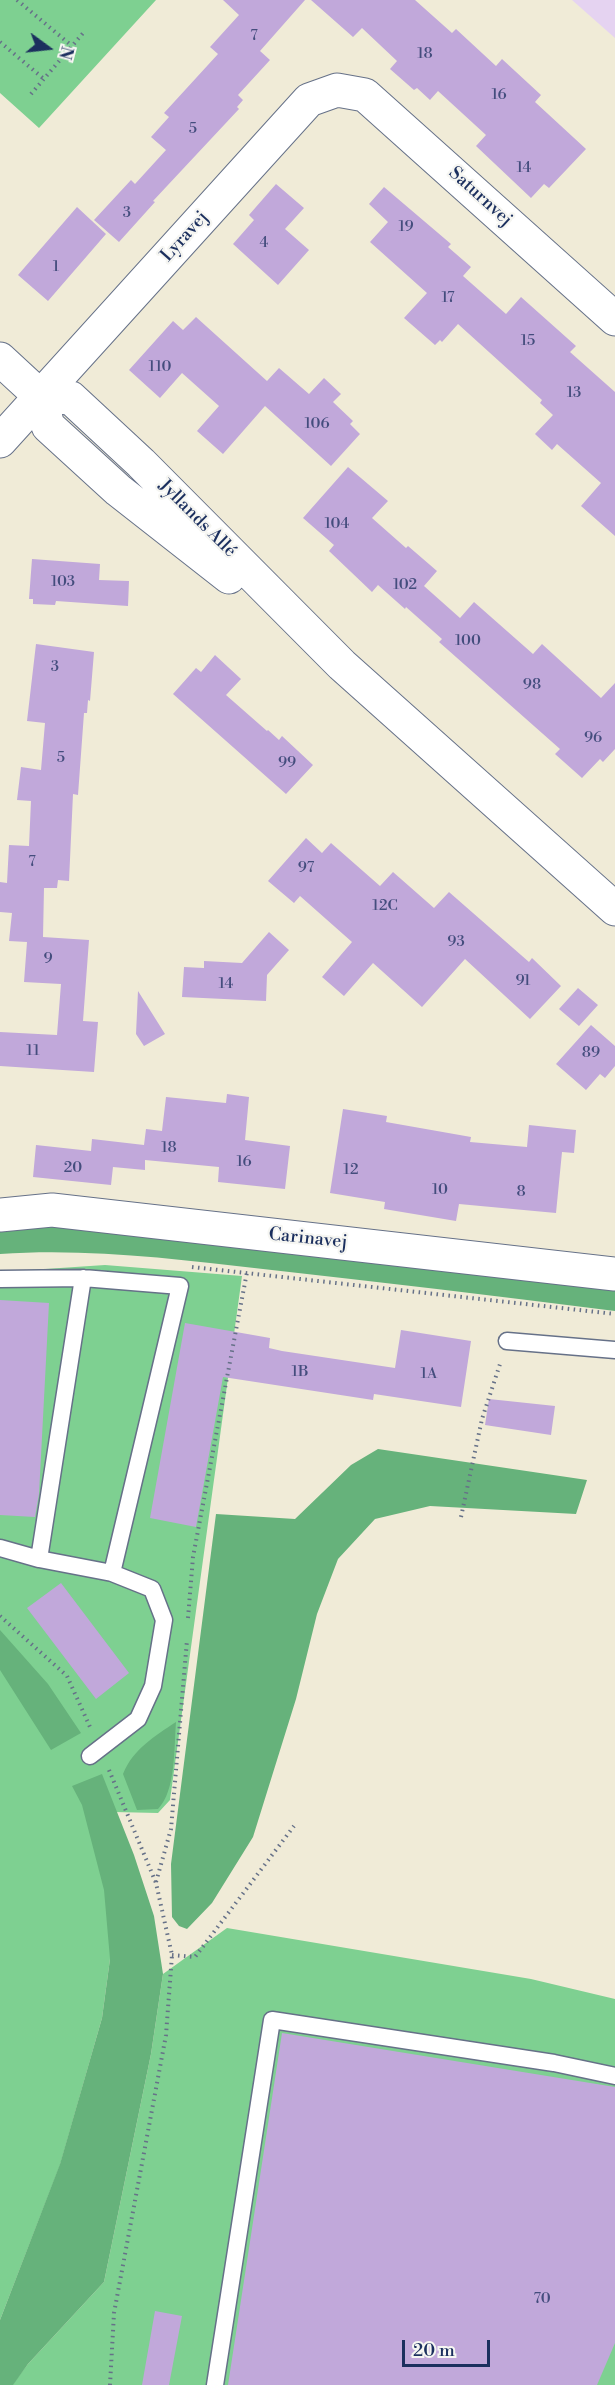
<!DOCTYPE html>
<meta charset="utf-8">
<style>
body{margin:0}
#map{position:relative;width:615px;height:2385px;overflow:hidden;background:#f0ebd7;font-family:"Libre Bodoni",serif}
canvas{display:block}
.north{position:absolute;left:18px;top:18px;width:60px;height:60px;-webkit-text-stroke:4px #f6f6f2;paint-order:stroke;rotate:105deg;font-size:16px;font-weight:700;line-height:24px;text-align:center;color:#1b2f5e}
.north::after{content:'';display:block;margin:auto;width:21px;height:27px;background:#1b2f5e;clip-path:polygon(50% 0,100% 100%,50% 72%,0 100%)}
.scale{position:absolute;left:402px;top:2340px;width:88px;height:27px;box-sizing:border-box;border:3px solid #1b2f5e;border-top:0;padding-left:8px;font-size:18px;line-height:21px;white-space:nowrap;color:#1b2f5e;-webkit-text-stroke:4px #f6f6f2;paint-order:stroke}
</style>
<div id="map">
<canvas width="615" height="2385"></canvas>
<div class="north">N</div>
<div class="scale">20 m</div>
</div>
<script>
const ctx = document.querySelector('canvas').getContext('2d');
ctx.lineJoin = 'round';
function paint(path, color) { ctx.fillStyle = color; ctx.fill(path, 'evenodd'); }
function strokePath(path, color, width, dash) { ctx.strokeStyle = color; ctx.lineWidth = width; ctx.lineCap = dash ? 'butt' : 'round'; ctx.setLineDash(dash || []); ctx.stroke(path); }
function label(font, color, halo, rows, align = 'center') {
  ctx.font = font + ' "Libre Bodoni",serif'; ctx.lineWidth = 4.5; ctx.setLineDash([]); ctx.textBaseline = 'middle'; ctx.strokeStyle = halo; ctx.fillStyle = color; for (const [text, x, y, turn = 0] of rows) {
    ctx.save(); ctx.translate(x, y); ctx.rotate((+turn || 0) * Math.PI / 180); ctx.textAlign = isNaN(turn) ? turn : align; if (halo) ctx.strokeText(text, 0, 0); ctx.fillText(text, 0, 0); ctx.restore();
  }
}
const built = new Path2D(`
 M 572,0 L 615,0 L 615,38 Z`);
const green = new Path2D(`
 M 0,0 L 156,0 L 39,128 L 0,93 Z
 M 105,1265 L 242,1276 L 170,1800 L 158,1813 L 114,1812 L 110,1959 L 102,2018 L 60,2165 L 0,2320 L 0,1272 Z
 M 227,1928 L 531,1979 L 615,1999 L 615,2385 L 12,2385 L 28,2364 L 104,2282 L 151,2054 L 163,1974 Z`);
const forest = new Path2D(`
 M 65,1226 L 615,1282 L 615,1311 C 498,1296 380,1282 263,1269 C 175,1259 88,1248 0,1254 L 0,1231 Z
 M 378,1449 L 587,1480 L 576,1514 L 430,1506 L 375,1519 L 338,1559 L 317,1614 L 296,1699 L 253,1837 L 212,1903 L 187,1929 L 179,1926 L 172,1917 L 171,1864 L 216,1514 L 295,1519 L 351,1465 Z
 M 0,1630 L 48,1684 L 81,1733 L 51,1750 L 0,1670 Z
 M 176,1722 C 174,1747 176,1791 158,1809 L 137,1810 L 123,1774 C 133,1749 155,1736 176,1722 Z
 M 102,1774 L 134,1855 L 154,1916 L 163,1974 L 151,2054 L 104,2282 L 28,2364 L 13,2385 L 0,2385 L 0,2320 L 60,2164 L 102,2018 L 110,1959 L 104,1890 L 82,1805 L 72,1786 Z`);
const building = new Path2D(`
 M 223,0 L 305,0 L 260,51 L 270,60 L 238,95 L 243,100 L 237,107 L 239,109 L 153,201 L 155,202 L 119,242 L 94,220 L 131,180 L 135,184 L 166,150 L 151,137 L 169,117 L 164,113 L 218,54 L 210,47 L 239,15 Z
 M 311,0 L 415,0 L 452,33 L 456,29 L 496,66 L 502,59 L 541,95 L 535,102 L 586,149 L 549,188 L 544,184 L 531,198 L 476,146 L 486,135 L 438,91 L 430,100 L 417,88 L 414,90 L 390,69 L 397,61 L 362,28 L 353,37 Z
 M 276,184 L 304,208 L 285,229 L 309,250 L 278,285 L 233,244 L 254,220 L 249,215 Z
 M 384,187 L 451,244 L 448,247 L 471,267 L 463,276 L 506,314 L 521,297 L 576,346 L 570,352 L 615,392 L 615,536 L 581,506 L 601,483 L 557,444 L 552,450 L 535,434 L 553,415 L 540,403 L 542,400 L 458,324 L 442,342 L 440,340 L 435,345 L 404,318 L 427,293 L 370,242 L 388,222 L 369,204 Z
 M 77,207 L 106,234 L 48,301 L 18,275 Z
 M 196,317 L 267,381 L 279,368 L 309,394 L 324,378 L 341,394 L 333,402 L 353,421 L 350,424 L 360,434 L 331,466 L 265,406 L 223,454 L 197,431 L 219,406 L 182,373 L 160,398 L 129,370 L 173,321 L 183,330 Z
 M 348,467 L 388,501 L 372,518 L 406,548 L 408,546 L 437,571 L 424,586 L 460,618 L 474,602 L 533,654 L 542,644 L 601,698 L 615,683 L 615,749 L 603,762 L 600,759 L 582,778 L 555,754 L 560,749 L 439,642 L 442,639 L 406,607 L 405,609 L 378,585 L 372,592 L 329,551 L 334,545 L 303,518 Z
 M 32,559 L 100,564 L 99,580 L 129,581 L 128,606 L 56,601 L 55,605 L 33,604 L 33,599 L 29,599 Z
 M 36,644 L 94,652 L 90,701 L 88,700 L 87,713 L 84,713 L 78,795 L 73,794 L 69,881 L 58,880 L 57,888 L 44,888 L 43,937 L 89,940 L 83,1021 L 98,1022 L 94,1072 L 0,1066 L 0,1032 L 57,1035 L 61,984 L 24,982 L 27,942 L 9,941 L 12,913 L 0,912 L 0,882 L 7,883 L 9,845 L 29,846 L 31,801 L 17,800 L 21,767 L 41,770 L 45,723 L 27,721 Z
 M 215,655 L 241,679 L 226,695 L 267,731 L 268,730 L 279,740 L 282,736 L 313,765 L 286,794 L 173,694 L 196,668 L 201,672 Z
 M 306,838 L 322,853 L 331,843 L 380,886 L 393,872 L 434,908 L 449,892 L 529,962 L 532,958 L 561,986 L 530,1019 L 465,959 L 422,1007 L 373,963 L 344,996 L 322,977 L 352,942 L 300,896 L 294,903 L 268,881 Z
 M 269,932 L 289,950 L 267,975 L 266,1001 L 182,997 L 184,967 L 204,968 L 204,961 L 242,963 Z
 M 578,988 L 598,1005 L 579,1026 L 559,1009 Z
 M 138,991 L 165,1034 L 144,1046 L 136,1034 Z
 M 591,1025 L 615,1046 L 615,1066 L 605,1078 L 600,1074 L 586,1090 L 556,1064 Z
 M 227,1094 L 249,1097 L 245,1140 L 290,1146 L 285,1189 L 218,1182 L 219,1167 L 145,1160 L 145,1170 L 113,1167 L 111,1185 L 33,1177 L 36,1145 L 91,1151 L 92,1139 L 144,1145 L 146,1129 L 162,1131 L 166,1097 L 226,1103 Z
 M 343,1109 L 387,1116 L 386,1122 L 471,1137 L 470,1142 L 527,1147 L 529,1125 L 576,1130 L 574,1153 L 562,1152 L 556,1213 L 459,1204 L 456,1221 L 384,1209 L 385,1202 L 330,1193 Z
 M 0,1300 L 49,1303 L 39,1494 L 35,1517 L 0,1515 Z
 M 185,1323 L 270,1338 L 269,1348 L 282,1351 L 395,1368 L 401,1330 L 471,1341 L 461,1407 L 374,1394 L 373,1400 L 223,1377 L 196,1527 L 150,1518 Z
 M 489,1399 L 555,1406 L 551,1435 L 485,1425 Z
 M 61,1583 L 129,1673 L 96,1699 L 27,1608 Z
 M 282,2033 L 615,2087 L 615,2343 L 597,2385 L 228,2385 Z
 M 155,2311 L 182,2316 L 169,2385 L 142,2385 Z`);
const path = new Path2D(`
 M 17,0 L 72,46
 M 0,42 L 44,79
 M 31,94 L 84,32
 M 192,1267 L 615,1314
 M 461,1517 L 482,1419 L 501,1361
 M 0,1616 L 67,1676 L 90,1727
 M 188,1618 L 193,1557 L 247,1272
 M 109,1770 L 156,1883 L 172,1955 L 166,2035 L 114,2313 L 110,2385
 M 156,1882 L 171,1829 L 187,1640
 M 172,1955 L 195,1957 L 294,1826`);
const lane = new Path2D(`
 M 0,1279 L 83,1278 L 180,1286 L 112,1573
 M 507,1341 L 615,1350
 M 0,1548 L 39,1559 L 112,1573 L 152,1589 L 164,1620 L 153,1686 L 138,1719 L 90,1756
 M 39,1559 L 83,1278
 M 215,2385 L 272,2020 L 554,2063 L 615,2076`);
const street = new Path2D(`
 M 0,441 L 309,100 L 337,90 L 365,95 L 615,319
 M 0,1215 L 52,1210 L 615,1274`);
const secondary = new Path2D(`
 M 0,359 L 40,396 L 48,426 L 118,490 L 229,577
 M 40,396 L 71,398 L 141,463 L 342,665 L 615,909`);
const numberNames = [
 ["7",254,36],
 ["18",425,54],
 ["16",499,95],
 ["5",193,129],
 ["14",524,168],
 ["3",127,213],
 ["19",406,227],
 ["4",264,243],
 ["1",56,267],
 ["17",448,298],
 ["15",528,341],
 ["110",160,367],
 ["13",574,393],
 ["106",317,424],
 ["104",337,524],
 ["103",63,582],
 ["102",405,585],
 ["100",468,641],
 ["3",55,667],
 ["98",532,685],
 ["96",593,738],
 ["5",61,758],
 ["99",287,763],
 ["7",32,862],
 ["97",306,868],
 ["12C",385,906],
 ["93",456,942],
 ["9",48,959],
 ["91",523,981],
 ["14",226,984],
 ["11",33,1051],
 ["89",591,1053],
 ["18",169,1148],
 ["16",244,1162],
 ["20",73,1168],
 ["12",351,1170],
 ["10",440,1190],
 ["8",521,1192],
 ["1B",300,1372],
 ["1A",429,1374],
 ["70",542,2299]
];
const streetNames = [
 ["Saturnvej",480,197,42],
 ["Lyravej",185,237,-48],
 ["Jyllands Allé",197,519,45],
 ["Carinavej",308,1239,6]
];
paint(built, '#e5d3f1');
paint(green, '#7ed091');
paint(forest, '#66b27b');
paint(building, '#c1a8da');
strokePath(lane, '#667188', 19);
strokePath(street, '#667188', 35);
strokePath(secondary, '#667188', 35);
strokePath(path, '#667188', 4, [1.5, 4.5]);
strokePath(lane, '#fff', 16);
strokePath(street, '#fff', 33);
strokePath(secondary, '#fff', 33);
label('15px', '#444d7d', null, numberNames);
label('18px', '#1b2f5e', '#f6f6f2', streetNames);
</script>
